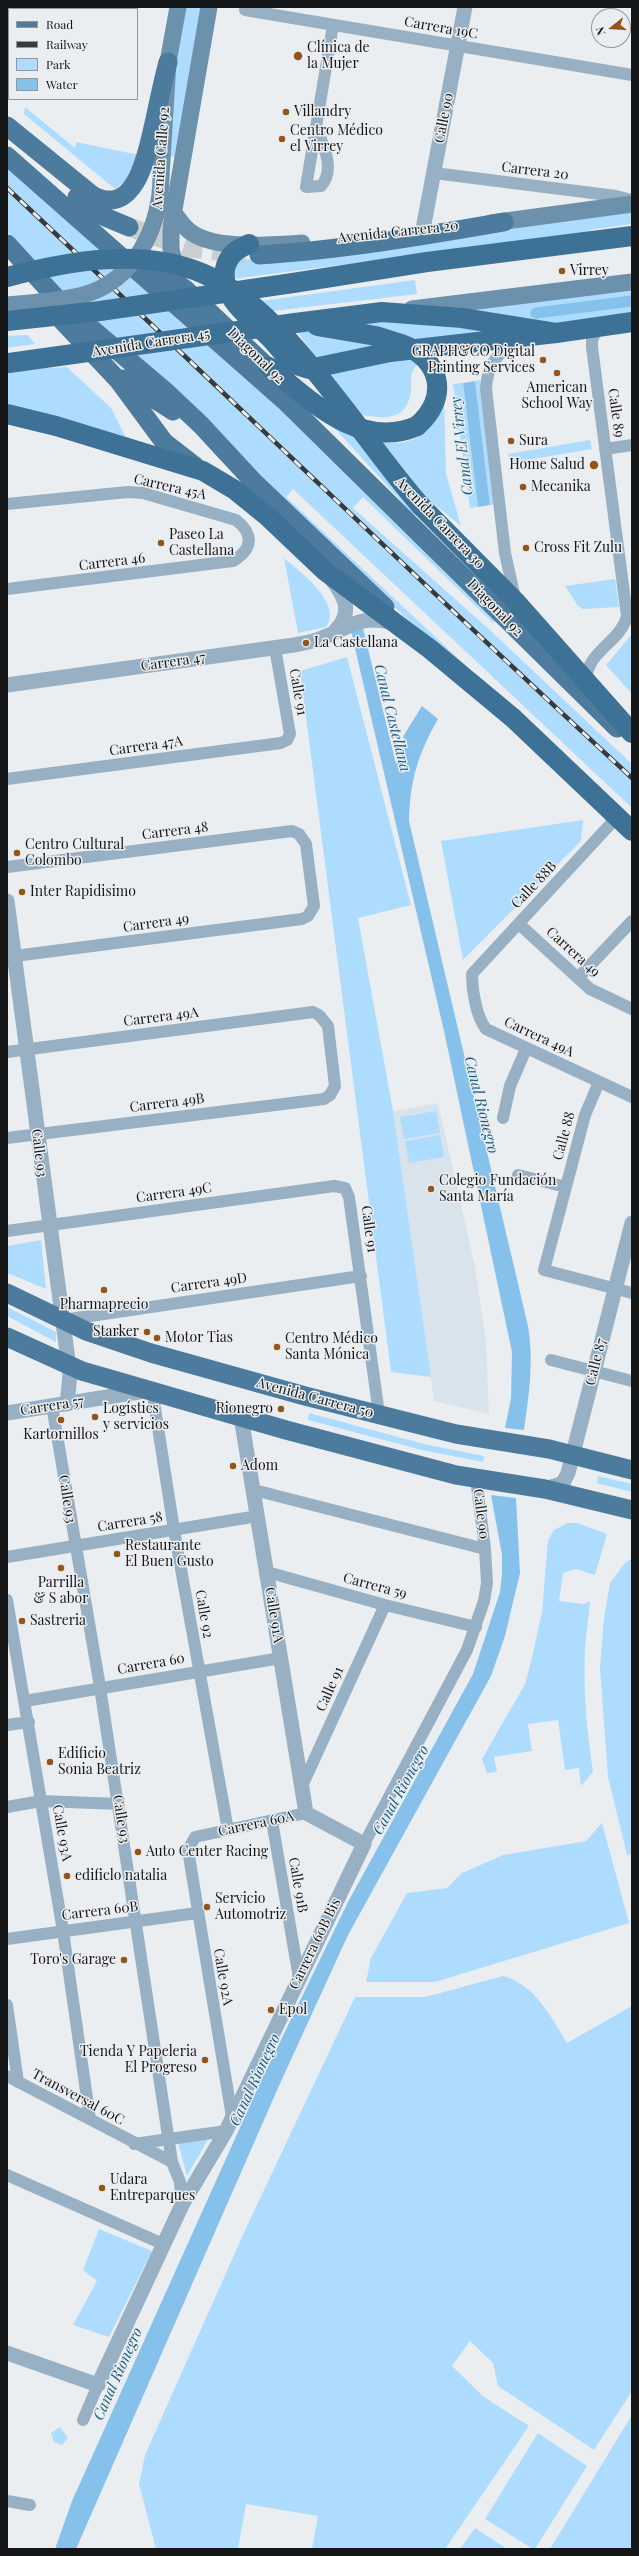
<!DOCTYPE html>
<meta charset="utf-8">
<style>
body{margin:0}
#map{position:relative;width:639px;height:2556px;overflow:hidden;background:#ebeef1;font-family:"Playfair Display",serif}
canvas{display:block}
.frame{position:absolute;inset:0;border:8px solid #141617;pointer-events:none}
.legend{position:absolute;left:8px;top:8px;width:130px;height:92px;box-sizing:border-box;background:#ebeef1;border:1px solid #95989a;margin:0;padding:5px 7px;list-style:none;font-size:12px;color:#141617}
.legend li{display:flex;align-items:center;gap:8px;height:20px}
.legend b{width:20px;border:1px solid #95989a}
.north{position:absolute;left:591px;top:8px;width:40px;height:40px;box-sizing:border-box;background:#ebeef1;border:1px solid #95989a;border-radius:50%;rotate:253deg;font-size:11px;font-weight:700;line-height:16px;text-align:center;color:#141617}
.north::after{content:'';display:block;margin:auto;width:14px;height:18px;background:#93551a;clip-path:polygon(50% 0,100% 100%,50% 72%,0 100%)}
</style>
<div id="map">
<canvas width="639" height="2556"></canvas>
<div class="frame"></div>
<ul class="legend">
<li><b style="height:5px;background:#4c7b9d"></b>Road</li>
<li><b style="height:5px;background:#383a3b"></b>Railway</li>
<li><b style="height:11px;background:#aedcfe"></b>Park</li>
<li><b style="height:11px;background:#86c1eb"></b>Water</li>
</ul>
<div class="north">N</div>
</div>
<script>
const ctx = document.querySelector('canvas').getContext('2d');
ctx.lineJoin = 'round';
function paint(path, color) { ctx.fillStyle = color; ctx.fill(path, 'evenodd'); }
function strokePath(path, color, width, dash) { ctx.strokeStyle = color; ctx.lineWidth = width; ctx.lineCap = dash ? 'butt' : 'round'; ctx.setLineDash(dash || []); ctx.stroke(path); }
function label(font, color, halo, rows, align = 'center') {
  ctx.font = font + ' "Playfair Display",serif'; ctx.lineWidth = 3; ctx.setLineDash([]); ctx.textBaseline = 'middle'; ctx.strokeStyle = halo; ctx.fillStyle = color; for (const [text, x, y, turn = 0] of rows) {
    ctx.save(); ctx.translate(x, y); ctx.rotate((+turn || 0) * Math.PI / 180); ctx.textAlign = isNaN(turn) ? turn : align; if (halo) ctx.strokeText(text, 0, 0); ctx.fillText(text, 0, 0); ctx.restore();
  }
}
const built = new Path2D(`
 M 438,1103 L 475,1267 L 486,1342 L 489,1414 L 434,1401 L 393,1111 Z`);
const green = new Path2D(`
 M 181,7 L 204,7 L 178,158 L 170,156 L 172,61 Z
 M 25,107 L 75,148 L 76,142 L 139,155 L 128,179 L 115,189 L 24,114 Z
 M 7,165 L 229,356 L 497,619 L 493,623 L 363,497 L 353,508 L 492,632 L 632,764 L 632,808 L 293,489 L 286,497 L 492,690 L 404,616 L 46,278 L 7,231 Z
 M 632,207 L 632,224 L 594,229 L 579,234 L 232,279 L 236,258 L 254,260 Z
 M 415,280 L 417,294 L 273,311 L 260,301 Z
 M 632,291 L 632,317 L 544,327 L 456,311 Z
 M 407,320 L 514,334 L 420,344 L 345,325 Z
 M 295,329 L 390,348 L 319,361 Z
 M 28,335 L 35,344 L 7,348 L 7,336 Z
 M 404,354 L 418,363 C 408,376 412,376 411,391 C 407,421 385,419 361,415 L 327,372 Z
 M 67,367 L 111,408 L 128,442 L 7,407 L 7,370 Z
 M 480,380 L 496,504 L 490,505 L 475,381 Z
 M 463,383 L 478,507 L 470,508 L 453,384 Z
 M 444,401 L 446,474 L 461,526 L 427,498 L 413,514 L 329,422 C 354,432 392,454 419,436 C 431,428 437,412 444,401 Z
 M 590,440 L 592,449 L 510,463 L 508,454 Z
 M 284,558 C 299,571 344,604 326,627 L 298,633 Z
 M 615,579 L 619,607 L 583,609 L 578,606 L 565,586 Z
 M 632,634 L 632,694 L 606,665 Z
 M 347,657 L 411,905 L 358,918 L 393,1111 L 431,1377 L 391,1372 L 300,671 Z
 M 583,820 L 581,841 L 463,960 L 441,841 Z
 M 436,1111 L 440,1133 L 404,1139 L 400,1117 Z
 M 440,1135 L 444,1157 L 409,1163 L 405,1141 Z
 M 41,1240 L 46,1289 L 7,1273 L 7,1246 Z
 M 7,1307 L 56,1332 L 56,1342 L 7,1316 Z
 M 309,1413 L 424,1444 L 484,1456 L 483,1462 L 422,1450 L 308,1420 Z
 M 598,1476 L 632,1484 L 632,1492 L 597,1483 Z
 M 568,1523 L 577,1523 L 607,1534 L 595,1575 L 576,1569 L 563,1573 L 559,1601 L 584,1604 L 590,1601 C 589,1617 586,1633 585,1650 C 583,1691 587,1731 593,1772 L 581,1786 L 579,1768 L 565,1770 L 558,1720 L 528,1724 L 532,1751 L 494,1757 L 497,1772 L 487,1773 L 482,1759 L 525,1684 L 531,1662 L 542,1612 L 548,1540 L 554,1530 Z
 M 632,1558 L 632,1854 L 627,1855 L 608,1777 L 600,1668 L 604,1618 L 610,1583 L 624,1564 Z
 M 602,1823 L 629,1923 L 435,1982 L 366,1982 L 371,1958 L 407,1893 L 447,1888 L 462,1873 L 503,1855 L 586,1841 Z
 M 503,1976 C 535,1984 551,2017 567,2043 L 632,2006 L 632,2391 L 594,2450 L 498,2386 L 493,2363 L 470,2341 L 452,2366 L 484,2397 L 529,2426 L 445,2549 L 312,2549 L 318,2516 L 246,2504 L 238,2549 L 156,2549 L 139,2484 L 145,2455 L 247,2226 L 355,1997 L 425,1997 Z
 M 210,2136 L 187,2176 L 178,2142 Z
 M 99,2229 L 152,2251 L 109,2337 L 73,2325 L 97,2281 L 83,2270 Z
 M 632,2415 L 632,2549 L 550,2549 Z
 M 60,2427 L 68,2438 L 62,2445 L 54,2442 L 51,2433 Z
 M 538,2433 L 587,2466 L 535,2549 L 533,2549 L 485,2519 Z
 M 475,2528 L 507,2549 L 460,2549 Z`);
const water = new Path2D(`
 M 475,381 L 490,505 L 478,507 L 463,383 Z
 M 363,628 L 396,764 L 404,735 L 422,706 L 438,719 C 418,754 410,780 409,821 L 528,1326 C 534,1362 529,1394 524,1430 L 505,1428 L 511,1398 L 512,1352 L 444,1031 L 351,631 Z
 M 491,1495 L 516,1498 L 520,1573 L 505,1636 L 491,1676 L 348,1935 L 278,2088 L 76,2549 L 55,2549 L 72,2501 L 260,2083 L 348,1902 L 473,1674 L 500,1592 L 502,1573 L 502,1555 Z`);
const canal = new Path2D(`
 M 536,313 L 632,301`);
const primaryTunnel = new Path2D(`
 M 129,227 L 189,248 L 246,254`);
const minor = new Path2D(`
 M 20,9 L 21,7
 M 245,10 L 632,75
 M 7,83 L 9,72
 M 316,127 C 323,145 336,169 321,186 L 306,187 L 333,25
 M 434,173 L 616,196 L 632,200
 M 605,449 L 632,445
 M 7,504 L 128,492 L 143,493 L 236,520 C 254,534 253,549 233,561 L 7,589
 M 515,598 L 505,553 L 486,389 C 487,365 497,350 522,343
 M 586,680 C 588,650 621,642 627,616 L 592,347 L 592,340 L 598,327
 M 7,779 L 281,743 L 287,740 L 290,734 L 275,648
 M 617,817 L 472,974 C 472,990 476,1016 486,1029 L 632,1097
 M 7,867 L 292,831 L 299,834 L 306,844 L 314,906 L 308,916 L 302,919 L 7,957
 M 519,924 L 590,989 L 632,1009
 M 578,978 L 632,921
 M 7,1052 L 313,1012 L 319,1015 L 328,1026 L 335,1086 L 330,1095 L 324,1099 L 7,1138
 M 599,1082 L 585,1115 L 544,1270 L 632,1293
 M 503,1118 L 510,1086 L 526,1049
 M 518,1175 L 566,1187
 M 7,1231 L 334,1186 L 345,1188 L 349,1197 L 379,1414
 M 63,1320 L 361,1276
 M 551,1360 L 632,1381
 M 154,1402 L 174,1530 L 228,1830
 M 52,1406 L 100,1687 L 172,2162
 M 254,1490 L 485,1549
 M 7,1557 L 258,1516
 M 267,1572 L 385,1605 L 476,1627
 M 7,1600 L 63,1931 L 90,2119
 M 25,1701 L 281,1658
 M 7,1725 L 29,1722
 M 302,1786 L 385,1605
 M 7,1807 L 41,1801 L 119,1804
 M 272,1821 L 299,1978
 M 364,1844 L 467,1650 L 484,1601 L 487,1583 L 485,1549 L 476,1479
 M 7,1939 L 197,1913
 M 7,2005 L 18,2082
 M 7,2076 L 172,2162 L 180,2182 L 182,2205
 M 232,2117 L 188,1850 L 195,1837 L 306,1813
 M 134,2144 L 226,2131
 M 7,2175 L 163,2244
 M 83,2420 L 98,2385
 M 7,2501 L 30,2505`);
const tertiary = new Path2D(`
 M 423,229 L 465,7
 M 332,580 C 345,597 353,612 336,630
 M 7,685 L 294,645 C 303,643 313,642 322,638 C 349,627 362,614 393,623
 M 7,901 L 70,1375 L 67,1404
 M 7,1413 L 145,1391
 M 545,1489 L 563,1483 L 568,1473 L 632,1223
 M 7,2353 L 98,2385 L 182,2205 L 226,2131 L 364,1844 L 306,1813 L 241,1417`);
const secondary = new Path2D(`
 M 161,176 L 168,62 L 178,7
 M 173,212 C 179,219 184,228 192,233 C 217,250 272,245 302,243
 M 491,223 L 632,204
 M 178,277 L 171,249 L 171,227 L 209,7
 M 412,309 L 632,282`);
const primary = new Path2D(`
 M 7,126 L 92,195 C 138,220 148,147 155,119 C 159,100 163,81 168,62
 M 7,156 L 287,403 L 617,728
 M 77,197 L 105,217 L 129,227
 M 7,244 L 59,301 L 165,391 L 201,425 L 252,480 L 385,607
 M 259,255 C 341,250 423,236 504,222
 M 143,257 L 185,289 L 280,379
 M 52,310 L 119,381 L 164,442 L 195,466
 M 123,379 L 173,411
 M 7,1293 L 86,1331 L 151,1353 L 305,1396 L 456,1434 L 549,1449 L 632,1470
 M 7,1337 L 82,1371 L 286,1430 L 456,1475 L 545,1489 L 632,1510`);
const trunk = new Path2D(`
 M 249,244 C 237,249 228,255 225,269 C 221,298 248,316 266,334 C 276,343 283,354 293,364 L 309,369 L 390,352 L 556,333
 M 293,283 L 427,262 L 632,236
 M 295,323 L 382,312 L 462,318 L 556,333 L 632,322
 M 317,326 L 376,336 L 401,344
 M 269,367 C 310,400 360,451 417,426
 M 7,414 L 56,426 L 203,471 L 235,490 L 267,516 L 325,571 L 430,649 L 513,718 L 632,831
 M 421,506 L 515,601 L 632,733`);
const rail = new Path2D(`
 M 7,188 C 216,384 421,584 632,778`);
const secondaryBridge = new Path2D(`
 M 7,305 C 32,303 59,301 83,295 C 135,281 161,226 161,176`);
const trunkBridge = new Path2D(`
 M 7,277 C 69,261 142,247 204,274 C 286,309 361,439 421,506
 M 7,321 L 100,311 L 293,283
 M 401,344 C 441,358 450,398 417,426
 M 9,363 L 295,323`);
const markers = [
 [298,56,5,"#93551a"],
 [286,112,4,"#93551a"],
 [282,139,4,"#93551a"],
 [562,271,4,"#93551a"],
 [543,360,4,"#93551a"],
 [557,373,4,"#93551a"],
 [511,441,4,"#93551a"],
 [594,465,5,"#93551a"],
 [523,487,4,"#93551a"],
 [161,543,4,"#93551a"],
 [526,548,4,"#93551a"],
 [306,643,4,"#93551a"],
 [17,853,4,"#93551a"],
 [22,892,4,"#93551a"],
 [431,1189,4,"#93551a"],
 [104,1290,4,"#93551a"],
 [147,1332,4,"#93551a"],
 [157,1338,4,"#93551a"],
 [277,1347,4,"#93551a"],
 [281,1409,4,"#93551a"],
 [95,1417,4,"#93551a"],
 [61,1420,4,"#93551a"],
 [233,1466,4,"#93551a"],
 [117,1554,4,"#93551a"],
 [61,1568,4,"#93551a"],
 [22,1621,4,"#93551a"],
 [50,1762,4,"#93551a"],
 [138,1852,4,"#93551a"],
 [67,1876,4,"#93551a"],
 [207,1907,4,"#93551a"],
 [124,1960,4,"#93551a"],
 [271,2010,4,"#93551a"],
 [205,2060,4,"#93551a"],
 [102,2188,4,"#93551a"]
];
const streetNames = [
 ["Carrera 19C",441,28,10],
 ["Calle 90",444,118,-79],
 ["Avenida Calle 92",161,158,-86],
 ["Carrera 20",535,171,7],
 ["Avenida Carrera 20",398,232,-6],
 ["Avenida Carrera 45",151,343,-9],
 ["Diagonal 92",256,356,44],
 ["Calle 89",616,413,82],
 ["Carrera 45A",170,487,13],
 ["Avenida Carrera 30",440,523,46],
 ["Carrera 46",112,562,-7],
 ["Diagonal 92",495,608,46],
 ["Carrera 47",173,662,-8],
 ["Calle 91",298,692,80],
 ["Carrera 47A",146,746,-8],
 ["Carrera 48",175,831,-7],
 ["Calle 88B",534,885,-47],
 ["Carrera 49",156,923,-8],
 ["Carrera 49",573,952,42],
 ["Carrera 49A",161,1017,-7],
 ["Carrera 49A",539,1037,25],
 ["Carrera 49B",167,1103,-7],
 ["Calle 88",564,1136,-75],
 ["Calle 93",39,1153,83],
 ["Carrera 49C",174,1193,-8],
 ["Calle 91",369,1229,82],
 ["Carrera 49D",209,1283,-8],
 ["Calle 87",596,1362,-76],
 ["Avenida Carrera 50",315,1398,15],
 ["Carrera 57",52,1406,-9],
 ["Calle 93",67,1499,81],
 ["Calle 90",481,1514,83],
 ["Carrera 58",130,1522,-9],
 ["Carrera 59",375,1586,15],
 ["Calle 92",204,1614,80],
 ["Calle 91A",274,1615,81],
 ["Carrera 60",151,1664,-10],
 ["Calle 91",330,1689,-66],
 ["Calle 93",121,1819,81],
 ["Carrera 60A",256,1824,-12],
 ["Calle 93A",62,1833,80],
 ["Calle 91B",298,1885,80],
 ["Carrera 60B",100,1911,-7],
 ["Carrera 60B Bis",315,1944,-64],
 ["Calle 92A",223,1977,80],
 ["Transversal 60C",78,2097,28]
];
const poiNames = [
 ["Clínica de",307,48],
 ["la Mujer",307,64],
 ["Villandry",294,112],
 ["Centro Médico",290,131],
 ["el Virrey",290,147],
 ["Virrey",570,271],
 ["GRAPH&CO Digital",535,352,"right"],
 ["Printing Services",535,368,"right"],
 ["American",557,388,"center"],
 ["School Way",557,404,"center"],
 ["Sura",519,441],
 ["Home Salud",585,465,"right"],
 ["Mecanika",531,487],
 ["Paseo La",169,535],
 ["Castellana",169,551],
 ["Cross Fit Zulu",534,548],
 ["La Castellana",314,643],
 ["Centro Cultural",25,845],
 ["Colombo",25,861],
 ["Inter Rapidisimo",30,892],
 ["Colegio Fundación",439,1181],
 ["Santa María",439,1197],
 ["Pharmaprecio",104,1305,"center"],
 ["Starker",139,1332,"right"],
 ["Motor Tias",165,1338],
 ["Centro Médico",285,1339],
 ["Santa Mónica",285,1355],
 ["Logístics",103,1409],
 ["y servicios",103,1425],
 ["Rionegro",273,1409,"right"],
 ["Kartornillos",61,1435,"center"],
 ["Adom",241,1466],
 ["Restaurante",125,1546],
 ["El Buen Gusto",125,1562],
 ["Parrilla",61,1583,"center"],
 ["& S abor",61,1599,"center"],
 ["Sastreria",30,1621],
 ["Edificio",58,1754],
 ["Sonia Beatriz",58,1770],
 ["Auto Center Racing",146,1852],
 ["edificlo natalia",75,1876],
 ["Servicio",215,1899],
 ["Automotriz",215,1915],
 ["Toro's Garage",116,1960,"right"],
 ["Epol",279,2010],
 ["Tienda Y Papeleria",197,2052,"right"],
 ["El Progreso",197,2068,"right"],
 ["Udara",110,2180],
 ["Entreparques",110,2196]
];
const waterNames = [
 ["Canal El Virrey",462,446,-97],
 ["Canal Castellana",392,718,76],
 ["Canal Rionegro",481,1105,76],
 ["Canal Rionegro",401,1790,-61],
 ["Canal Rionegro",255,2080,-65],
 ["Canal Rionegro",118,2374,-66]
];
paint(built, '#d9e3eb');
paint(green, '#aedcfe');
paint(water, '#86c1eb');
strokePath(canal, '#86c1eb', 11);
strokePath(primaryTunnel, '#cbced0', 19, [19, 10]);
strokePath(minor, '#97b0c3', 12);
strokePath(tertiary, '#97b0c3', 15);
strokePath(secondary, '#6c91ad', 17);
strokePath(primary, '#4c7b9d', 19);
strokePath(trunk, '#3d7296', 20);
strokePath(rail, '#383a3b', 4.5);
strokePath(rail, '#ebeef1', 3, [9]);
strokePath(secondaryBridge, '#6c91ad', 17);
strokePath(trunkBridge, '#3d7296', 20);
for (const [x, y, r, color] of markers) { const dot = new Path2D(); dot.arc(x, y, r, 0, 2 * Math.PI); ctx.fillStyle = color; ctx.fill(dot); strokePath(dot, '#ebeef1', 1.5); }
label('14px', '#141617', '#ebeef1', streetNames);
label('14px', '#141617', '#ebeef1', poiNames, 'left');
label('italic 15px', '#195c85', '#ebeef1', waterNames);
</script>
